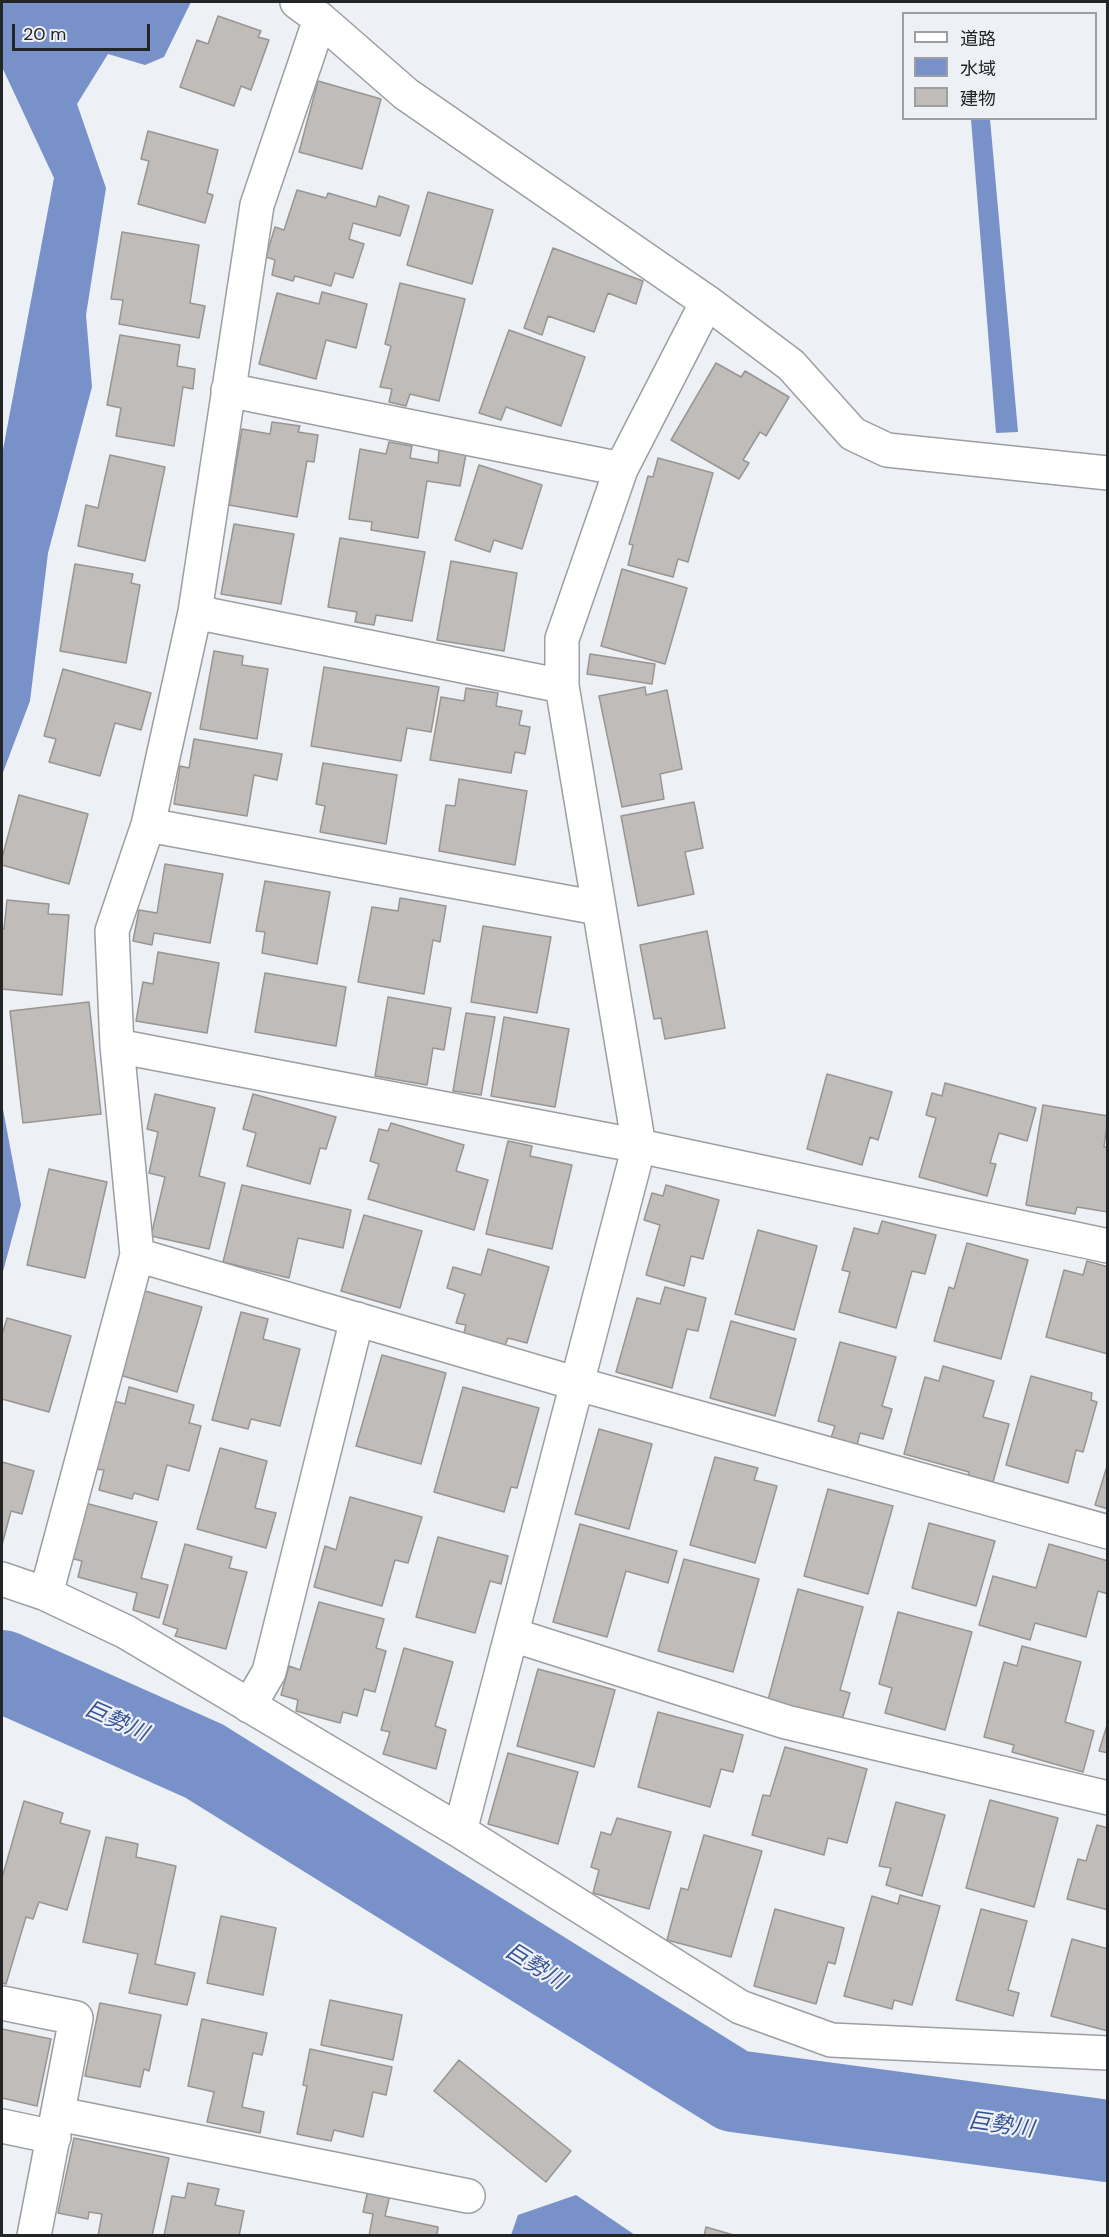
<!DOCTYPE html>
<meta charset="utf-8">
<style>
body{margin:0}
#map{position:relative;width:1109px;height:2237px;overflow:hidden;background:#edf0f4;font-family:"DM Sans","Noto Sans JP",sans-serif}
canvas{display:block}
.frame{position:absolute;inset:0;border:3px solid #232425;pointer-events:none}
.legend{position:absolute;left:902px;top:12px;width:195px;height:108px;box-sizing:border-box;background:#edf0f4;border:2px solid #9c9ea1;margin:0;padding:8px 10px;list-style:none;font-size:18px;color:#232425}
.legend li{display:flex;align-items:center;gap:12px;height:30px}
.legend b{width:30px;border:2px solid #9c9ea1}
.scale{position:absolute;left:12px;top:24px;width:138px;height:27px;box-sizing:border-box;border:3px solid #232425;border-top:0;padding-left:8px;font-size:18px;line-height:21px;white-space:nowrap;color:#232425;-webkit-text-stroke:4px #edf0f4;paint-order:stroke}
</style>
<div id="map">
<canvas width="1109" height="2237"></canvas>
<div class="frame"></div>
<ul class="legend">
<li><b style="height:8px;background:#fff"></b>道路</li>
<li><b style="height:16px;background:#7891c8"></b>水域</li>
<li><b style="height:16px;background:#bfbcb9"></b>建物</li>
</ul>
<div class="scale">20 m</div>
</div>
<script>
const ctx = document.querySelector('canvas').getContext('2d');
ctx.lineJoin = 'round';
function paint(path, color) { ctx.fillStyle = color; ctx.fill(path, 'evenodd'); }
function strokePath(path, color, width, dash) { ctx.strokeStyle = color; ctx.lineWidth = width; ctx.lineCap = dash ? 'butt' : 'round'; ctx.setLineDash(dash || []); ctx.stroke(path); }
function label(font, color, halo, rows, align = 'center') {
  ctx.font = font + ' "DM Sans","Noto Sans JP",sans-serif'; ctx.lineWidth = 4.5; ctx.setLineDash([]); ctx.textBaseline = 'middle'; ctx.strokeStyle = halo; ctx.fillStyle = color; for (const [text, x, y, turn = 0] of rows) {
    ctx.save(); ctx.translate(x, y); ctx.rotate((+turn || 0) * Math.PI / 180); ctx.textAlign = isNaN(turn) ? turn : align; if (halo) ctx.strokeText(text, 0, 0); ctx.fillText(text, 0, 0); ctx.restore();
  }
}
const water = new Path2D(`
 M 2,2 L 191,2 L 164,57 L 145,65 L 108,54 L 77,104 L 106,188 L 86,315 L 92,387 L 48,553 L 30,701 L 2,775 L 2,455 L 54,178 L 2,67 Z
 M 971,119 L 990,119 L 1018,432 L 996,433 Z
 M 2,1104 L 21,1205 L 2,1275 Z
 M 576,2195 L 635,2235 L 511,2235 L 518,2215 Z`);
const river = new Path2D(`
 M 2,1671 L 204,1761 L 734,2091 L 1108,2141`);
const building = new Path2D(`
 M 218,16 L 261,31 L 258,37 L 269,40 L 251,90 L 241,86 L 234,106 L 180,87 L 197,40 L 208,44 Z
 M 318,81 L 381,99 L 362,169 L 299,152 Z
 M 148,131 L 218,150 L 207,193 L 213,195 L 205,223 L 138,204 L 149,161 L 141,159 Z
 M 297,190 L 326,198 L 328,193 L 376,207 L 379,196 L 409,206 L 400,236 L 353,223 L 349,239 L 364,244 L 353,278 L 335,273 L 331,286 L 295,276 L 293,281 L 272,275 L 275,260 L 266,257 L 275,227 L 284,230 Z
 M 428,192 L 493,210 L 472,284 L 407,265 Z
 M 122,232 L 199,245 L 190,303 L 205,306 L 199,338 L 119,324 L 123,300 L 111,299 Z
 M 553,248 L 643,281 L 636,304 L 608,293 L 594,332 L 548,316 L 542,335 L 524,328 Z
 M 400,283 L 465,299 L 439,401 L 410,394 L 406,406 L 389,402 L 392,389 L 380,387 L 391,346 L 385,344 Z
 M 322,292 L 367,304 L 356,348 L 326,340 L 316,379 L 259,364 L 277,293 L 319,304 Z
 M 509,330 L 585,357 L 561,426 L 506,407 L 501,420 L 479,413 Z
 M 120,335 L 180,345 L 177,366 L 195,369 L 193,389 L 183,387 L 174,446 L 116,436 L 121,408 L 107,405 Z
 M 716,363 L 741,377 L 745,371 L 789,397 L 766,436 L 760,432 L 743,460 L 749,463 L 739,479 L 671,440 Z
 M 272,422 L 300,426 L 298,432 L 318,435 L 314,462 L 307,461 L 297,517 L 229,505 L 242,429 L 270,434 Z
 M 389,442 L 412,446 L 410,458 L 438,463 L 439,450 L 466,454 L 460,486 L 427,481 L 418,538 L 371,530 L 372,522 L 349,519 L 360,449 L 386,454 Z
 M 110,455 L 165,467 L 145,561 L 78,546 L 86,505 L 98,508 Z
 M 658,458 L 713,473 L 688,562 L 678,559 L 673,577 L 628,565 L 633,545 L 629,544 L 648,476 L 653,477 Z
 M 479,465 L 542,485 L 522,549 L 494,540 L 490,552 L 455,540 Z
 M 234,524 L 294,534 L 281,604 L 221,594 Z
 M 340,538 L 425,552 L 412,621 L 376,615 L 374,625 L 355,622 L 357,612 L 328,607 Z
 M 451,561 L 517,573 L 504,651 L 437,640 Z
 M 75,564 L 133,574 L 131,583 L 140,585 L 126,663 L 60,651 Z
 M 622,569 L 687,588 L 665,664 L 601,646 Z
 M 214,651 L 243,656 L 242,665 L 268,669 L 257,739 L 200,729 Z
 M 590,654 L 655,664 L 652,684 L 587,674 Z
 M 324,667 L 439,687 L 431,732 L 407,728 L 401,761 L 311,746 Z
 M 63,669 L 151,693 L 141,730 L 115,723 L 100,776 L 49,762 L 56,739 L 44,736 Z
 M 645,687 L 646,695 L 667,690 L 682,769 L 660,774 L 664,799 L 622,807 L 599,696 Z
 M 466,688 L 498,693 L 496,706 L 522,711 L 519,725 L 530,727 L 525,754 L 515,752 L 511,773 L 430,760 L 441,697 L 464,701 Z
 M 194,739 L 282,754 L 277,780 L 254,775 L 247,816 L 174,804 L 180,766 L 189,768 Z
 M 323,763 L 397,775 L 386,844 L 320,832 L 325,806 L 316,804 Z
 M 459,779 L 527,791 L 515,865 L 439,851 L 446,805 L 455,806 Z
 M 19,795 L 88,814 L 69,884 L 2,865 L 2,858 Z
 M 694,802 L 703,848 L 685,852 L 694,894 L 638,906 L 621,816 Z
 M 165,864 L 223,874 L 210,943 L 154,933 L 152,945 L 133,941 L 139,910 L 157,913 Z
 M 265,881 L 330,892 L 317,964 L 262,953 L 265,932 L 256,931 Z
 M 400,898 L 446,906 L 440,942 L 433,940 L 424,994 L 358,982 L 372,907 L 398,911 Z
 M 7,900 L 49,904 L 48,914 L 69,915 L 62,995 L 2,989 L 2,928 L 4,929 Z
 M 483,926 L 551,937 L 537,1013 L 471,1002 Z
 M 707,931 L 725,1028 L 665,1039 L 661,1018 L 654,1019 L 640,945 Z
 M 158,952 L 219,963 L 207,1033 L 136,1021 L 143,982 L 153,984 Z
 M 265,973 L 346,987 L 336,1046 L 255,1032 Z
 M 388,997 L 451,1008 L 444,1050 L 433,1048 L 427,1085 L 375,1076 Z
 M 89,1002 L 101,1114 L 23,1123 L 10,1011 Z
 M 466,1013 L 495,1017 L 481,1095 L 453,1091 Z
 M 504,1017 L 569,1029 L 555,1107 L 491,1096 Z
 M 827,1074 L 892,1092 L 878,1140 L 870,1137 L 862,1165 L 807,1149 Z
 M 945,1083 L 1036,1108 L 1027,1141 L 999,1133 L 990,1163 L 996,1164 L 987,1196 L 919,1177 L 936,1118 L 926,1115 L 932,1093 L 942,1096 Z
 M 155,1094 L 215,1108 L 199,1176 L 225,1183 L 209,1249 L 151,1236 L 165,1177 L 149,1173 L 158,1132 L 147,1129 Z
 M 253,1094 L 336,1117 L 326,1149 L 320,1148 L 310,1184 L 247,1166 L 256,1133 L 243,1129 Z
 M 1043,1105 L 1108,1116 L 1104,1147 L 1108,1147 L 1108,1212 L 1077,1207 L 1075,1214 L 1026,1205 Z
 M 391,1123 L 464,1145 L 456,1171 L 488,1180 L 474,1230 L 368,1199 L 379,1164 L 370,1161 L 379,1129 L 388,1131 Z
 M 508,1141 L 532,1146 L 530,1156 L 572,1165 L 552,1249 L 486,1234 Z
 M 49,1169 L 107,1182 L 85,1278 L 27,1265 Z
 M 242,1185 L 351,1210 L 343,1248 L 298,1238 L 289,1278 L 223,1262 Z
 M 666,1185 L 719,1200 L 703,1259 L 691,1256 L 684,1286 L 646,1275 L 660,1225 L 644,1220 L 652,1193 L 663,1196 Z
 M 364,1215 L 422,1231 L 400,1308 L 341,1291 Z
 M 882,1221 L 936,1235 L 925,1274 L 912,1271 L 896,1328 L 839,1312 L 850,1272 L 842,1270 L 854,1228 L 878,1234 Z
 M 758,1230 L 817,1246 L 794,1330 L 735,1314 Z
 M 967,1243 L 1028,1260 L 1001,1359 L 934,1341 L 949,1287 L 954,1289 Z
 M 488,1249 L 549,1267 L 527,1343 L 508,1338 L 504,1348 L 463,1336 L 466,1325 L 456,1323 L 465,1294 L 447,1288 L 453,1267 L 481,1275 Z
 M 1087,1261 L 1108,1267 L 1108,1354 L 1046,1337 L 1064,1270 L 1083,1275 Z
 M 665,1287 L 706,1298 L 698,1331 L 687,1329 L 672,1388 L 616,1372 L 637,1298 L 660,1304 Z
 M 138,1289 L 202,1307 L 177,1392 L 113,1373 Z
 M 241,1312 L 268,1319 L 263,1339 L 300,1349 L 280,1426 L 251,1419 L 248,1429 L 212,1420 Z
 M 7,1318 L 71,1336 L 49,1412 L 2,1399 L 2,1335 Z
 M 731,1321 L 796,1339 L 775,1416 L 710,1398 Z
 M 840,1342 L 896,1357 L 882,1406 L 892,1409 L 883,1439 L 860,1433 L 857,1445 L 831,1438 L 835,1426 L 818,1421 Z
 M 382,1355 L 446,1373 L 421,1464 L 356,1446 Z
 M 943,1366 L 994,1381 L 983,1417 L 1009,1424 L 993,1482 L 968,1476 L 969,1472 L 904,1454 L 925,1377 L 939,1381 Z
 M 1031,1376 L 1092,1393 L 1091,1400 L 1097,1402 L 1083,1452 L 1076,1450 L 1068,1483 L 1006,1465 Z
 M 129,1387 L 194,1405 L 189,1423 L 201,1426 L 189,1471 L 167,1465 L 158,1500 L 134,1493 L 132,1499 L 99,1490 L 104,1470 L 95,1469 L 114,1401 L 125,1404 Z
 M 463,1387 L 539,1408 L 517,1488 L 511,1487 L 504,1512 L 434,1492 Z
 M 599,1429 L 652,1444 L 629,1529 L 575,1514 Z
 M 220,1448 L 267,1461 L 255,1508 L 276,1513 L 266,1548 L 197,1529 Z
 M 715,1457 L 758,1468 L 754,1480 L 777,1486 L 755,1563 L 690,1545 Z
 M 2,1462 L 34,1471 L 22,1514 L 11,1511 L 2,1545 Z
 M 1108,1463 L 1108,1509 L 1095,1505 Z
 M 828,1489 L 893,1506 L 868,1594 L 804,1576 Z
 M 350,1497 L 422,1517 L 408,1563 L 395,1560 L 382,1606 L 314,1587 L 325,1546 L 336,1550 Z
 M 85,1503 L 157,1522 L 141,1578 L 168,1585 L 159,1618 L 133,1610 L 137,1593 L 78,1577 L 82,1561 L 70,1558 Z
 M 929,1523 L 995,1541 L 976,1606 L 912,1588 Z
 M 580,1524 L 677,1551 L 668,1583 L 626,1571 L 607,1637 L 553,1622 Z
 M 438,1537 L 508,1556 L 501,1584 L 490,1581 L 475,1633 L 416,1617 Z
 M 185,1544 L 232,1557 L 229,1568 L 247,1572 L 226,1649 L 175,1636 L 178,1629 L 163,1624 Z
 M 1049,1544 L 1108,1561 L 1108,1594 L 1098,1591 L 1086,1637 L 1035,1623 L 1030,1640 L 979,1625 L 993,1576 L 1036,1588 Z
 M 684,1559 L 759,1579 L 733,1672 L 658,1651 Z
 M 798,1589 L 863,1607 L 840,1690 L 850,1693 L 842,1720 L 768,1700 Z
 M 319,1602 L 384,1619 L 376,1648 L 386,1651 L 375,1692 L 364,1689 L 357,1716 L 343,1712 L 340,1723 L 296,1711 L 298,1700 L 281,1695 L 289,1666 L 300,1670 Z
 M 898,1612 L 972,1632 L 945,1730 L 885,1713 L 892,1688 L 879,1684 Z
 M 1022,1646 L 1081,1662 L 1065,1722 L 1094,1731 L 1083,1772 L 1012,1752 L 1014,1745 L 984,1737 L 1004,1662 L 1017,1666 Z
 M 404,1648 L 453,1662 L 435,1726 L 446,1730 L 436,1769 L 383,1754 L 390,1732 L 381,1730 Z
 M 538,1669 L 615,1690 L 594,1767 L 517,1746 Z
 M 658,1712 L 743,1735 L 733,1772 L 721,1769 L 710,1807 L 638,1787 Z
 M 1108,1722 L 1108,1753 L 1099,1751 Z
 M 785,1747 L 867,1769 L 847,1843 L 828,1838 L 824,1855 L 752,1835 L 763,1795 L 770,1796 Z
 M 508,1753 L 578,1772 L 558,1844 L 488,1824 Z
 M 990,1800 L 1058,1818 L 1034,1907 L 966,1888 Z
 M 24,1801 L 63,1813 L 60,1823 L 90,1831 L 67,1910 L 39,1902 L 33,1919 L 26,1917 L 6,1984 L 2,1983 L 2,1878 Z
 M 896,1802 L 945,1815 L 922,1896 L 886,1885 L 891,1868 L 879,1866 Z
 M 617,1818 L 671,1832 L 649,1909 L 593,1893 L 599,1870 L 591,1867 L 601,1832 L 611,1835 Z
 M 1097,1825 L 1108,1828 L 1108,1910 L 1067,1899 L 1078,1859 L 1086,1861 Z
 M 704,1835 L 762,1851 L 731,1957 L 667,1940 L 681,1888 L 688,1890 Z
 M 106,1837 L 138,1844 L 136,1857 L 176,1866 L 155,1964 L 195,1973 L 187,2005 L 129,1993 L 138,1954 L 83,1942 Z
 M 900,1895 L 940,1906 L 912,2005 L 894,2000 L 892,2009 L 844,1996 L 872,1896 L 898,1904 Z
 M 775,1909 L 844,1928 L 835,1964 L 828,1962 L 816,2004 L 754,1986 Z
 M 981,1909 L 1027,1921 L 1008,1990 L 1019,1993 L 1013,2016 L 956,2000 Z
 M 221,1916 L 276,1928 L 263,1995 L 207,1983 Z
 M 1072,1939 L 1108,1949 L 1108,2031 L 1051,2016 Z
 M 330,2000 L 402,2015 L 393,2060 L 321,2045 Z
 M 100,2003 L 161,2015 L 149,2071 L 144,2069 L 140,2087 L 85,2076 Z
 M 202,2019 L 267,2033 L 262,2055 L 253,2053 L 242,2107 L 264,2112 L 260,2133 L 207,2122 L 214,2092 L 188,2086 Z
 M 2,2029 L 51,2039 L 37,2106 L 2,2098 Z
 M 310,2049 L 392,2067 L 386,2095 L 373,2092 L 363,2137 L 334,2130 L 331,2141 L 297,2134 L 307,2086 L 303,2085 Z
 M 459,2060 L 571,2151 L 546,2182 L 434,2091 Z
 M 74,2138 L 169,2158 L 152,2236 L 98,2236 L 102,2214 L 89,2212 L 88,2219 L 58,2213 Z
 M 188,2183 L 219,2189 L 215,2205 L 244,2211 L 239,2236 L 164,2236 L 172,2196 L 185,2198 Z
 M 368,2190 L 390,2195 L 385,2216 L 438,2227 L 437,2236 L 369,2236 L 373,2214 L 363,2212 Z
 M 706,2227 L 737,2236 L 704,2236 Z`);
const minor = new Path2D(`
 M 297,2 L 320,19 L 406,94 L 707,302 L 791,365 L 853,434 L 887,450 L 1108,473
 M 320,19 L 257,205 L 195,612 L 148,825 L 112,931 L 117,1046 L 137,1255 L 46,1594 L 126,1632 L 460,1831 L 740,2007 L 831,2040 L 1108,2053
 M 228,390 L 621,469
 M 195,612 L 562,686
 M 148,825 L 598,908
 M 117,1046 L 639,1146 L 1108,1246
 M 137,1255 L 578,1384 L 1108,1532
 M 2,1579 L 46,1594
 M 513,1635 L 786,1722 L 1108,1798
 M 249,1706 L 269,1672 L 357,1319
 M 460,1831 L 639,1146 L 562,686 L 562,639 L 621,469 L 707,302
 M 2,2003 L 76,2018 L 34,2236
 M 59,2114 L 468,2196
 M 2,2126 L 54,2137`);
const waterNames = [
 ["巨勢川",116,1722,24],
 ["巨勢川",535,1967,32],
 ["巨勢川",1001,2126,8]
];
paint(water, '#7891c8');
strokePath(river, '#7891c8', 82);
paint(building, '#bfbcb9');
strokePath(building, '#989592', 1.5);
strokePath(minor, '#9c9ea1', 36);
strokePath(minor, '#fff', 33);
label('italic 22px', '#355297', '#edf0f4', waterNames);
</script>
